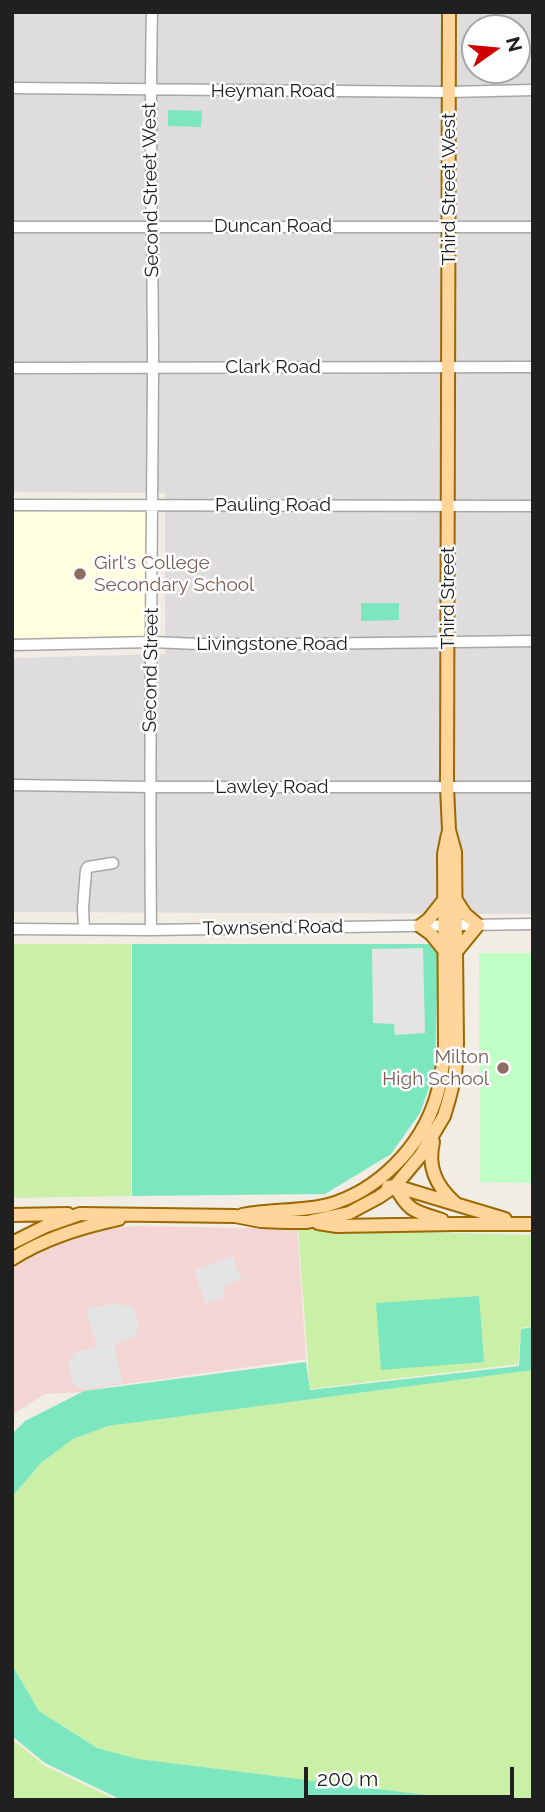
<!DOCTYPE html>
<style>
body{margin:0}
#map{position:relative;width:545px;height:1812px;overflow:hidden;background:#f1ede5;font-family:Raleway,sans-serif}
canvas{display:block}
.frame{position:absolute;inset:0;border:14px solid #202020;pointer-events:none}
.north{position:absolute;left:461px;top:14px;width:70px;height:70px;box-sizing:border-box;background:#fff;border:2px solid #a6a6a6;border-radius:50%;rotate:75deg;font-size:19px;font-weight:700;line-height:28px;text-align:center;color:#202020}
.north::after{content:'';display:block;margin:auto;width:24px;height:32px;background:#cf0100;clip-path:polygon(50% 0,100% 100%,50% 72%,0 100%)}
.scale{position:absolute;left:304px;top:1767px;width:210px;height:32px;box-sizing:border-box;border:4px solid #202020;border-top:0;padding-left:9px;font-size:21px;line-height:24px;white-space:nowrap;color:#202020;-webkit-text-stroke:5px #fff;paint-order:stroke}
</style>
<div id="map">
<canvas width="545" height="1812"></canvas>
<div class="frame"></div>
<div class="north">N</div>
<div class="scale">200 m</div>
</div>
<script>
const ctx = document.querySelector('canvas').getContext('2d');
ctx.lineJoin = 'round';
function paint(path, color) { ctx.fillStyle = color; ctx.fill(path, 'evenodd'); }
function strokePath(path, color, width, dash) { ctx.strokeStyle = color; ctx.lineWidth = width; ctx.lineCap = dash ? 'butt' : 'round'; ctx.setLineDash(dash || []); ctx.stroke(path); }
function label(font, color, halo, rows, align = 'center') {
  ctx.font = font + ' Raleway,sans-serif'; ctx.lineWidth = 5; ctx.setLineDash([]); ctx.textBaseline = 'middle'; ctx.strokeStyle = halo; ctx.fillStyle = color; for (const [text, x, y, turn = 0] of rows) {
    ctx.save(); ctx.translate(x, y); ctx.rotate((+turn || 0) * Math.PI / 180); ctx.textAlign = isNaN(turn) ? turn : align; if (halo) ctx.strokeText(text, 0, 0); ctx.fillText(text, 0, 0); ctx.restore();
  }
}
const residential = new Path2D(`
 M 12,12 L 533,12 L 533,914 L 12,912 L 12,658 L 165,654 L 165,493 L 12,492 ZM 475,28 L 517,28 L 517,70 L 475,70 Z`);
const commercial = new Path2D(`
 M 134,1226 L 297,1229 L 306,1359 L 111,1386 L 81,1392 L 45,1394 L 12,1415 L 12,1269 L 54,1241 L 91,1231 Z`);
const education = new Path2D(`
 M 12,508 L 148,509 L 149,639 L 12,642 Z`);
const grass = new Path2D(`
 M 12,944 L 131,944 L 131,1196 L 12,1198 Z
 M 298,1229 L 533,1235 L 533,1326 L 521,1328 L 518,1364 L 310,1389 Z
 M 533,1370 L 533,1800 L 467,1800 L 138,1759 L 97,1748 L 39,1711 L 12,1665 L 12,1497 L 41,1463 L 73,1439 L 108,1426 Z
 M 12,1739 L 45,1766 L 117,1800 L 12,1800 Z`);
const park = new Path2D(`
 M 479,953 L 533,953 L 533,1183 L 480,1182 Z`);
const pitch = new Path2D(`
 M 168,110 L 202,111 L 201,127 L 168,126 Z
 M 361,603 L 399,603 L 399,620 L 361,621 Z
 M 132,944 L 429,944 L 438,950 L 435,1071 L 420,1113 L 391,1154 L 325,1194 L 132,1196 Z
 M 479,1296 L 484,1362 L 381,1370 L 376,1303 Z
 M 533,1327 L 533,1370 L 108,1426 L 73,1439 L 41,1463 L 12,1497 L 12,1434 L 25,1421 L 84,1391 L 306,1362 L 310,1390 L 519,1366 L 521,1329 Z
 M 12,1665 L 39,1711 L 97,1748 L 138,1759 L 467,1800 L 122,1800 L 45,1763 L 12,1736 Z`);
const parking = new Path2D(`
 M 423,948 L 425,1033 L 395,1035 L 394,1024 L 373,1023 L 372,949 Z
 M 233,1256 L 241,1280 L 222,1287 L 225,1297 L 206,1304 L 194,1270 Z
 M 112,1303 L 132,1307 L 139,1324 L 135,1337 L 114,1344 L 122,1383 L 83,1390 L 73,1383 L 68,1365 L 74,1353 L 97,1346 L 86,1310 Z`);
const minor = new Path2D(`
 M 12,88 L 449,92 L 533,90
 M 12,227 L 533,227
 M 12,368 L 533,367
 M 12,505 L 533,506
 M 12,645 L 152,642 L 199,644 L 300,644 L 533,641
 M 12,785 L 149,787 L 533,787
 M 12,929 L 151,930 L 533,924
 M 84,930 L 83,908 L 86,870 L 88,867 L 113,863
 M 151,930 C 149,742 152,555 153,368 C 153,249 149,131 152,12`);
const major = new Path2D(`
 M 444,900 L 429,919 L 420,926 L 431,934 L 444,950
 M 456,900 L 465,914 L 478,925 L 456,952
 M 433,1142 C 427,1167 436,1186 455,1203
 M 395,1186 C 409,1212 414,1211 442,1220
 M 388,1187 L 395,1186 L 505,1219
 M 12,1215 L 68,1214
 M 242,1215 C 271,1209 300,1212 328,1205 C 378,1191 421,1147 436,1098 C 442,1080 443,1063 445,1045 L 444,854 L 448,834
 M 318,1223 L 337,1226 L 456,1224 L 533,1224
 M 12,1243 L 46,1226 L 80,1214 L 235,1216 L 261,1221 L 285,1222 L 307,1222 L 349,1213 L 379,1197 L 395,1186 L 421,1155 L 444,1116 L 449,1099 L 455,1076 L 457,1044 L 455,852 L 449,830 L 447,787 L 449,12
 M 12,1259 C 45,1238 81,1227 119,1219`);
const markers = [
 [80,574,7,"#8d6e63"],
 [503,1068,7,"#8d6e63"]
];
const streetNames = [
 ["Heyman Road",273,91],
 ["Third Street West",449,189,-90],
 ["Second Street West",151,190,-91],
 ["Duncan Road",273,226],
 ["Clark Road",273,367],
 ["Pauling Road",273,505],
 ["Third Street",448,598,-90],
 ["Livingstone Road",272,644],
 ["Second Street",151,670,-89],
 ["Lawley Road",272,787],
 ["Townsend Road",273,928,-1]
];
const educationNames = [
 ["Girl's College",94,563],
 ["Secondary School",94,585],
 ["Milton",489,1057,"right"],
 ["High School",489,1079,"right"]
];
paint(residential, '#dedcdc');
paint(commercial, '#f3d5d3');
paint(education, '#ffffe0');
paint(grass, '#caefa7');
paint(park, '#bffec5');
paint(pitch, '#7ce7be');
paint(parking, '#e4e4e4');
strokePath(minor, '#a7a7a7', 13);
strokePath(major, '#9b6900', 16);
strokePath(minor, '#fff', 10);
strokePath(major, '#ffd59c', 12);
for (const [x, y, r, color] of markers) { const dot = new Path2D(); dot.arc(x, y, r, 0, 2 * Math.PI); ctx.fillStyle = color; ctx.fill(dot); strokePath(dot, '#fff', 2.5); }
label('19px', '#202020', '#fff', streetNames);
label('19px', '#785e54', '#fff', educationNames, 'left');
</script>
